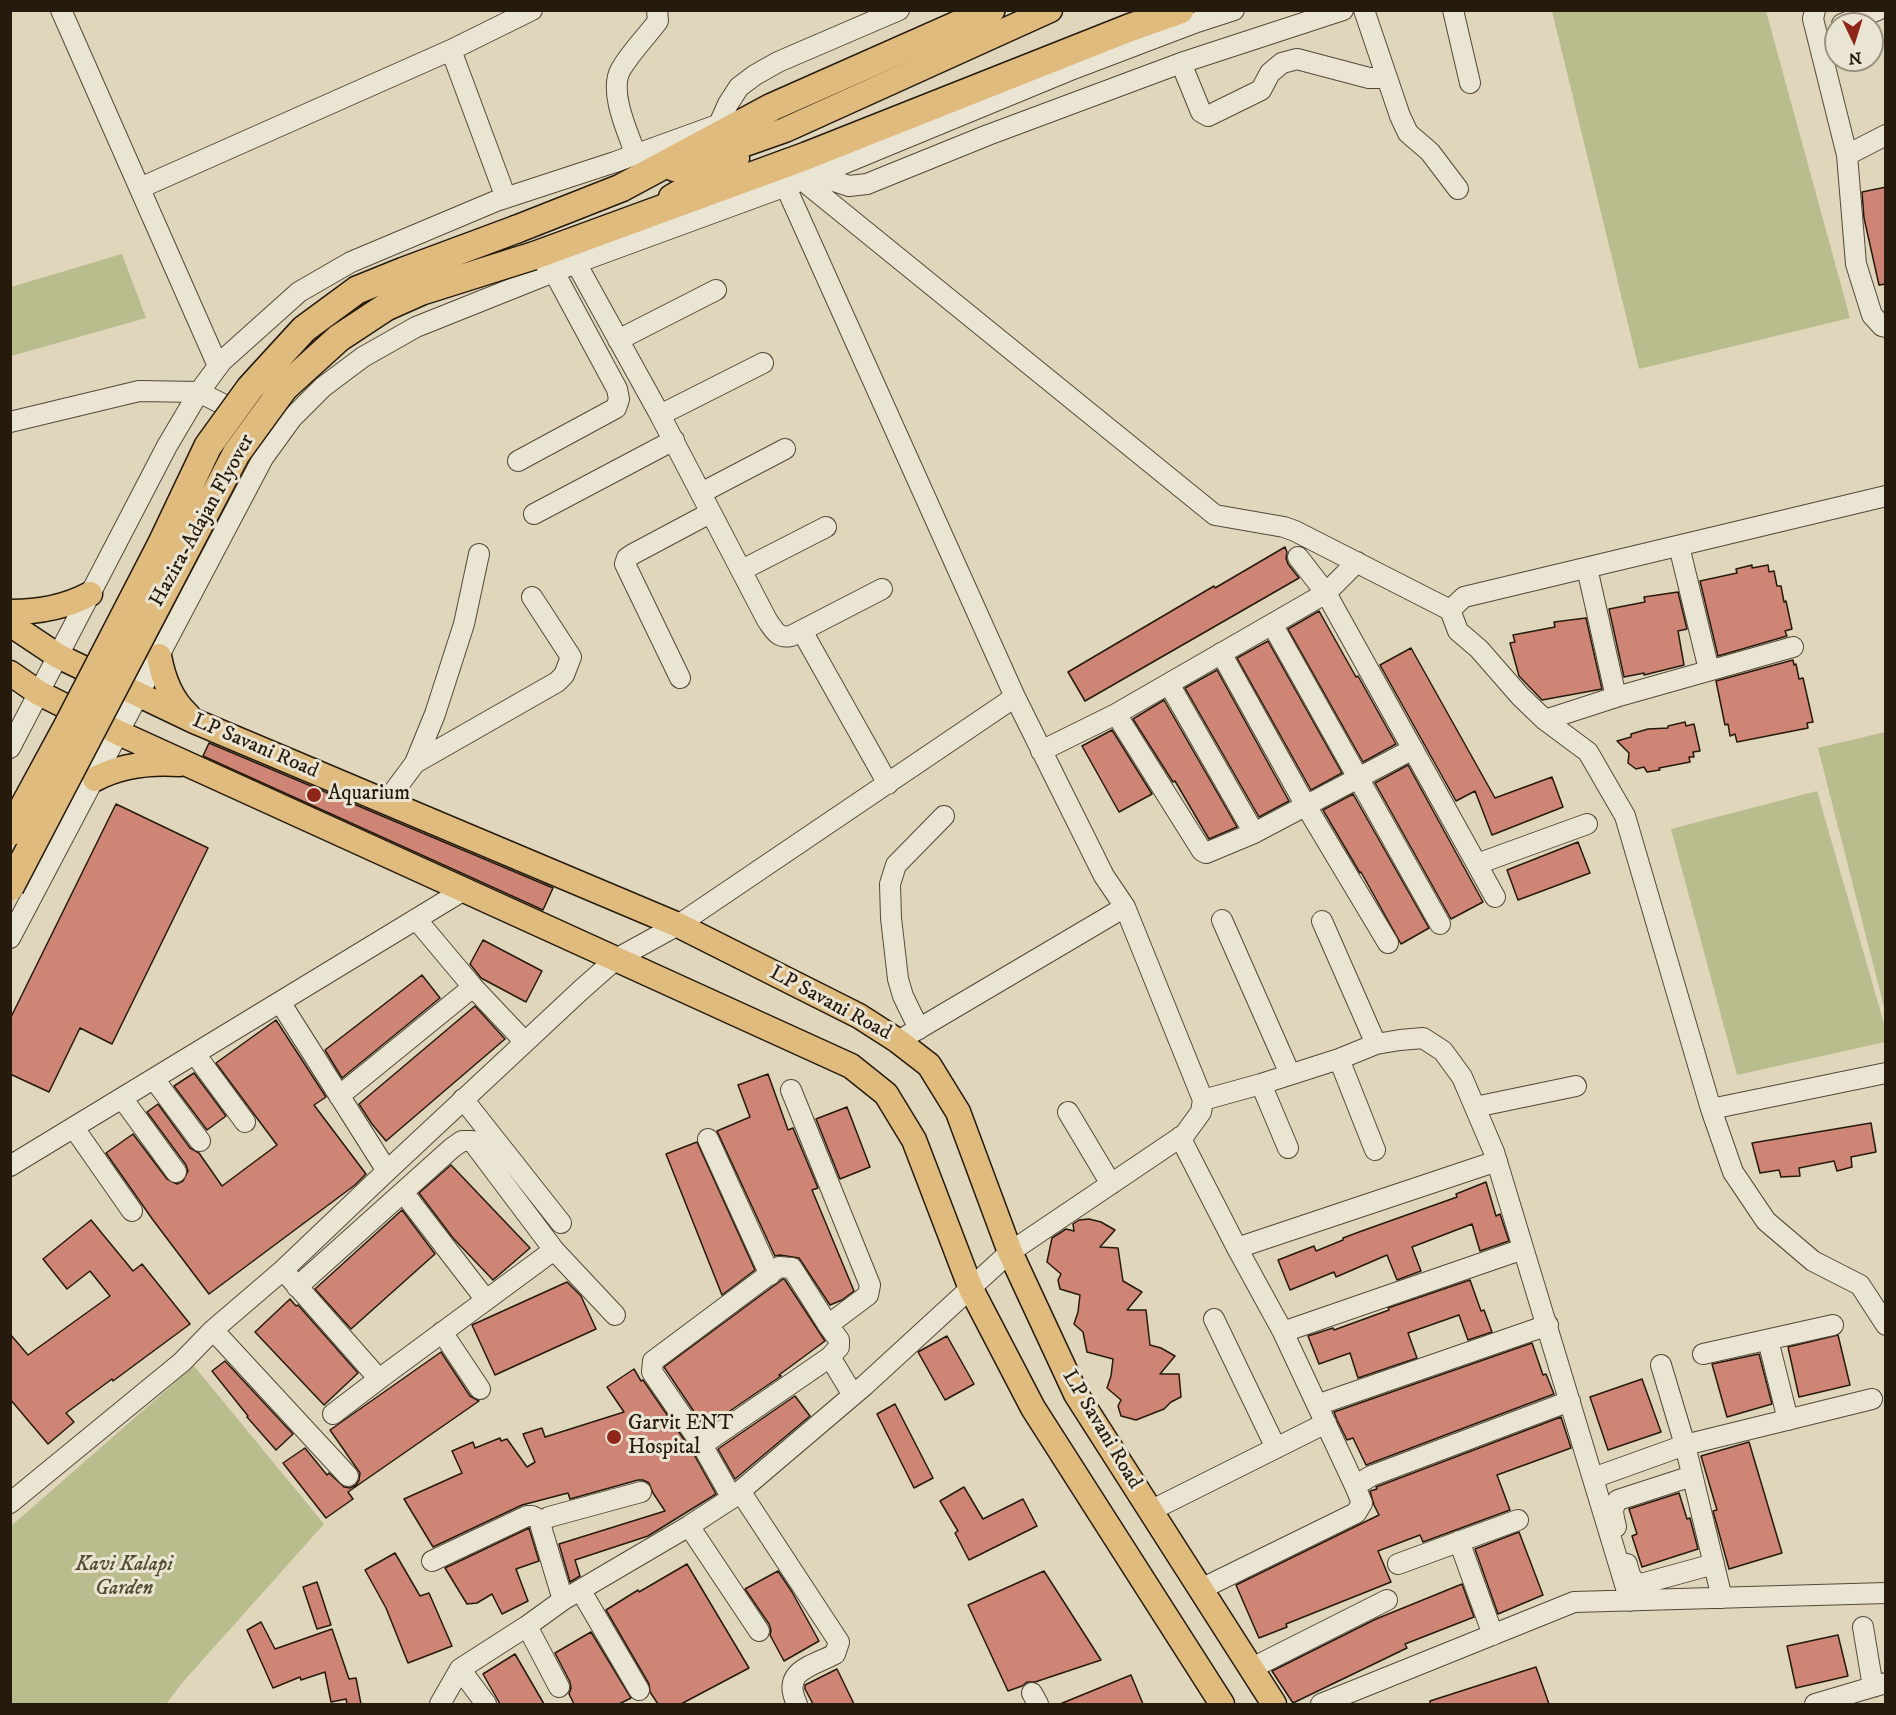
<!DOCTYPE html>
<style>
body{margin:0}
#map{position:relative;width:1896px;height:1715px;overflow:hidden;background:#dfd6bc;font-family:"IM FELL DW Pica",serif}
canvas{display:block}
.frame{position:absolute;inset:0;border:12px solid #261a0c;pointer-events:none}
.north{position:absolute;left:1824px;top:12px;width:60px;height:60px;box-sizing:border-box;background:#eae4d3;border:2px solid #9c9383;border-radius:50%;rotate:176deg;font-size:16px;font-weight:700;line-height:24px;text-align:center;color:#261a0c}
.north::after{content:'';display:block;margin:auto;width:21px;height:27px;background:#8f2418;clip-path:polygon(50% 0,100% 100%,50% 72%,0 100%)}
</style>
<div id="map">
<canvas width="1896" height="1715"></canvas>
<div class="frame"></div>
<div class="north">N</div>
</div>
<script>
const ctx = document.querySelector('canvas').getContext('2d');
ctx.lineJoin = 'round';
function paint(path, color) { ctx.fillStyle = color; ctx.fill(path, 'evenodd'); }
function strokePath(path, color, width, dash) { ctx.strokeStyle = color; ctx.lineWidth = width; ctx.lineCap = dash ? 'butt' : 'round'; ctx.setLineDash(dash || []); ctx.stroke(path); }
function label(font, color, halo, rows, align = 'center') {
  ctx.font = font + ' "IM FELL DW Pica",serif'; ctx.lineWidth = 6; ctx.setLineDash([]); ctx.textBaseline = 'middle'; ctx.strokeStyle = halo; ctx.fillStyle = color; for (const [text, x, y, turn = 0] of rows) {
    ctx.save(); ctx.translate(x, y); ctx.rotate((+turn || 0) * Math.PI / 180); ctx.textAlign = isNaN(turn) ? turn : align; if (halo) ctx.strokeText(text, 0, 0); ctx.fillText(text, 0, 0); ctx.restore();
  }
}
const green = new Path2D(`
 M 1552,11 L 1766,11 L 1850,318 L 1639,369 Z
 M 122,254 L 146,318 L 11,356 L 11,287 Z
 M 1885,732 L 1886,732 L 1885,1011 L 1818,748 Z
 M 1817,791 L 1885,1027 L 1885,1042 L 1737,1075 L 1671,829 Z
 M 194,1366 L 324,1524 L 182,1683 L 166,1704 L 11,1704 L 11,1526 Z`);
const building = new Path2D(`
 M 1886,187 L 1886,284 L 1879,285 L 1864,218 L 1862,192 Z
 M 1285,547 L 1287,552 L 1286,558 L 1288,564 L 1299,578 L 1085,701 L 1068,672 L 1214,586 L 1215,588 Z
 M 1752,565 L 1752,568 L 1768,565 L 1769,572 L 1774,571 L 1777,586 L 1781,586 L 1784,602 L 1786,601 L 1792,629 L 1785,631 L 1787,636 L 1718,656 L 1700,581 L 1737,573 L 1736,569 Z
 M 1678,592 L 1687,629 L 1678,631 L 1684,665 L 1644,675 L 1644,673 L 1624,677 L 1609,609 L 1645,602 L 1644,597 Z
 M 1319,611 L 1356,677 L 1358,676 L 1396,744 L 1363,762 L 1288,629 Z
 M 1586,618 L 1602,689 L 1542,700 L 1519,676 L 1510,643 L 1515,642 L 1513,635 L 1555,627 L 1554,622 Z
 M 1268,641 L 1342,773 L 1311,790 L 1237,658 Z
 M 1411,648 L 1495,798 L 1552,777 L 1563,807 L 1492,835 L 1475,791 L 1456,801 L 1380,665 Z
 M 1793,660 L 1794,665 L 1796,664 L 1799,679 L 1803,678 L 1813,722 L 1807,723 L 1808,728 L 1737,742 L 1735,734 L 1730,736 L 1728,724 L 1725,725 L 1716,681 Z
 M 1217,670 L 1289,801 L 1259,817 L 1185,688 Z
 M 1164,700 L 1237,827 L 1209,839 L 1175,781 L 1173,782 L 1133,719 Z
 M 1685,722 L 1686,726 L 1694,724 L 1700,751 L 1693,752 L 1694,757 L 1689,757 L 1690,762 L 1659,768 L 1660,770 L 1647,772 L 1644,767 L 1636,769 L 1628,763 L 1629,753 L 1617,741 L 1631,737 L 1631,734 L 1648,729 L 1668,728 L 1668,726 Z
 M 1112,730 L 1152,794 L 1119,812 L 1082,746 Z
 M 209,743 L 553,888 L 543,910 L 203,756 Z
 M 1408,765 L 1483,902 L 1451,919 L 1375,783 Z
 M 1353,794 L 1429,928 L 1401,944 L 1361,872 L 1360,873 L 1323,810 Z
 M 116,804 L 208,848 L 112,1044 L 80,1028 L 49,1092 L 10,1074 L 10,1019 Z
 M 1578,842 L 1590,873 L 1518,900 L 1507,870 Z
 M 483,940 L 542,971 L 526,1002 L 481,978 L 470,964 Z
 M 422,975 L 440,998 L 342,1078 L 325,1050 Z
 M 475,1006 L 505,1039 L 386,1141 L 372,1124 L 359,1104 Z
 M 276,1020 L 326,1097 L 314,1105 L 366,1174 L 355,1185 L 209,1294 L 153,1220 L 106,1153 L 133,1134 L 167,1179 L 177,1184 L 183,1181 L 188,1171 L 186,1165 L 147,1112 L 158,1104 L 190,1148 L 199,1153 L 222,1186 L 277,1145 L 216,1063 Z
 M 194,1073 L 226,1116 L 207,1130 L 174,1086 Z
 M 768,1074 L 788,1130 L 793,1128 L 818,1188 L 812,1190 L 854,1291 L 842,1300 L 830,1305 L 799,1258 L 780,1255 L 775,1256 L 717,1131 L 750,1117 L 738,1085 Z
 M 847,1107 L 870,1167 L 840,1179 L 816,1119 Z
 M 1871,1123 L 1876,1152 L 1851,1157 L 1852,1167 L 1837,1171 L 1834,1161 L 1799,1168 L 1800,1176 L 1781,1177 L 1779,1170 L 1760,1173 L 1752,1143 Z
 M 697,1142 L 755,1270 L 722,1295 L 666,1154 Z
 M 451,1165 L 530,1248 L 493,1280 L 453,1238 L 419,1193 Z
 M 1486,1182 L 1496,1216 L 1500,1214 L 1509,1241 L 1480,1251 L 1472,1224 L 1412,1247 L 1421,1271 L 1397,1280 L 1387,1255 L 1336,1277 L 1334,1272 L 1290,1290 L 1278,1260 L 1314,1246 L 1316,1251 L 1343,1240 L 1343,1238 L 1359,1232 L 1457,1197 L 1456,1194 Z
 M 402,1210 L 435,1254 L 351,1329 L 315,1289 Z
 M 1089,1219 L 1101,1222 L 1115,1230 L 1100,1247 L 1118,1248 L 1123,1281 L 1142,1292 L 1127,1310 L 1146,1310 L 1150,1345 L 1161,1348 L 1175,1356 L 1160,1374 L 1179,1374 L 1181,1397 L 1171,1402 L 1164,1409 L 1136,1420 L 1121,1416 L 1118,1406 L 1121,1400 L 1107,1388 L 1111,1376 L 1113,1359 L 1087,1352 L 1083,1332 L 1074,1324 L 1078,1312 L 1080,1295 L 1060,1289 L 1058,1280 L 1061,1274 L 1047,1262 L 1052,1238 L 1066,1229 L 1074,1231 L 1073,1224 L 1079,1220 Z
 M 91,1220 L 133,1271 L 142,1264 L 190,1324 L 113,1381 L 112,1379 L 66,1413 L 74,1422 L 48,1444 L 10,1399 L 10,1334 L 28,1355 L 110,1296 L 90,1271 L 67,1289 L 43,1259 Z
 M 783,1279 L 785,1280 L 825,1341 L 779,1375 L 781,1376 L 705,1428 L 664,1367 Z
 M 1470,1280 L 1481,1311 L 1484,1310 L 1492,1332 L 1468,1340 L 1459,1315 L 1408,1333 L 1417,1358 L 1358,1378 L 1350,1353 L 1319,1364 L 1308,1336 L 1333,1328 L 1334,1330 L 1389,1310 L 1388,1308 Z
 M 567,1282 L 581,1296 L 596,1329 L 495,1375 L 472,1325 Z
 M 290,1299 L 296,1306 L 298,1305 L 358,1373 L 324,1405 L 255,1332 Z
 M 1838,1335 L 1850,1385 L 1799,1397 L 1788,1347 Z
 M 947,1336 L 974,1384 L 945,1400 L 918,1352 Z
 M 1532,1343 L 1543,1375 L 1546,1374 L 1554,1394 L 1366,1465 L 1353,1438 L 1347,1440 L 1337,1420 L 1334,1412 Z
 M 441,1352 L 470,1396 L 479,1401 L 348,1492 L 353,1499 L 326,1518 L 283,1463 L 305,1448 L 327,1475 L 329,1473 L 344,1487 L 350,1488 L 356,1485 L 359,1480 L 360,1473 L 330,1430 Z
 M 1759,1354 L 1772,1404 L 1727,1417 L 1712,1364 Z
 M 225,1361 L 293,1434 L 276,1450 L 247,1417 L 248,1416 L 212,1371 Z
 M 634,1369 L 641,1381 L 643,1380 L 692,1451 L 716,1494 L 648,1536 L 575,1560 L 580,1576 L 570,1582 L 559,1544 L 665,1511 L 653,1493 L 649,1483 L 643,1480 L 638,1480 L 570,1499 L 568,1493 L 522,1505 L 433,1547 L 404,1499 L 462,1473 L 452,1451 L 473,1442 L 475,1448 L 500,1438 L 501,1441 L 507,1439 L 527,1467 L 535,1462 L 523,1434 L 542,1428 L 545,1437 L 624,1412 L 607,1387 Z
 M 1642,1379 L 1661,1432 L 1608,1450 L 1590,1397 Z
 M 795,1396 L 810,1416 L 735,1479 L 718,1449 Z
 M 895,1404 L 933,1478 L 914,1488 L 877,1414 Z
 M 1561,1417 L 1571,1448 L 1497,1475 L 1510,1510 L 1423,1542 L 1420,1535 L 1378,1551 L 1391,1582 L 1286,1624 L 1287,1627 L 1259,1638 L 1236,1585 L 1379,1515 L 1374,1505 L 1370,1491 L 1377,1489 L 1376,1487 Z
 M 1749,1442 L 1782,1553 L 1729,1569 L 1713,1511 L 1717,1510 L 1701,1456 Z
 M 964,1487 L 983,1519 L 1023,1499 L 1037,1526 L 969,1560 L 955,1533 L 958,1531 L 940,1501 Z
 M 1679,1493 L 1687,1519 L 1690,1518 L 1698,1549 L 1642,1567 L 1632,1536 L 1637,1534 L 1629,1509 Z
 M 529,1528 L 539,1561 L 516,1569 L 528,1601 L 502,1614 L 492,1594 L 477,1603 L 467,1604 L 445,1568 Z
 M 1519,1532 L 1543,1595 L 1498,1614 L 1475,1549 Z
 M 395,1553 L 420,1596 L 429,1593 L 452,1646 L 408,1663 L 386,1608 L 365,1570 Z
 M 687,1564 L 749,1668 L 681,1704 L 658,1704 L 650,1692 L 649,1684 L 606,1610 L 638,1590 L 639,1592 Z
 M 778,1571 L 792,1592 L 819,1641 L 784,1661 L 770,1635 L 771,1630 L 769,1624 L 745,1589 Z
 M 1044,1571 L 1101,1660 L 1035,1682 L 1027,1682 L 1022,1686 L 1008,1691 L 968,1605 Z
 M 317,1582 L 331,1625 L 317,1629 L 303,1587 Z
 M 1462,1584 L 1474,1617 L 1405,1644 L 1407,1648 L 1293,1703 L 1272,1671 L 1376,1619 Z
 M 261,1622 L 275,1649 L 332,1629 L 349,1679 L 356,1678 L 361,1704 L 347,1704 L 346,1699 L 331,1702 L 325,1672 L 301,1680 L 300,1677 L 273,1688 L 247,1630 Z
 M 591,1632 L 631,1698 L 619,1704 L 574,1704 L 569,1694 L 571,1688 L 570,1682 L 555,1653 Z
 M 1838,1635 L 1848,1676 L 1796,1688 L 1787,1646 Z
 M 515,1654 L 544,1704 L 500,1704 L 483,1674 Z
 M 1536,1667 L 1549,1704 L 1430,1704 L 1430,1701 Z
 M 837,1669 L 854,1704 L 813,1704 L 805,1689 L 805,1685 Z
 M 1131,1675 L 1143,1704 L 1060,1704 Z`);
const minor = new Path2D(`
 M 61,10 L 218,366
 M 1364,10 L 1400,116 L 1408,133 L 1430,152 L 1458,189
 M 1453,10 L 1470,83
 M 1815,10 L 1813,19 L 1847,155 L 1856,264 L 1872,315 L 1882,326 L 1886,327
 M 1842,24 L 1878,10
 M 451,50 L 506,198
 M 1181,63 L 1201,112 L 1208,116 L 1261,90 L 1270,73 L 1282,63 L 1297,59 L 1369,78 L 1387,78
 M 719,124 L 728,104 L 739,87 L 755,75 L 778,62 L 899,10
 M 636,155 C 628,133 608,91 621,69 C 631,52 646,37 658,21 L 657,10
 M 1847,155 L 1886,135
 M 816,175 L 849,186 L 867,184 L 988,135 L 1181,63 L 1343,10
 M 801,179 L 1215,515 L 1284,527 L 1295,531 L 1450,610 L 1458,631 L 1479,649 L 1520,696 L 1545,720 L 1588,752 L 1625,816 L 1711,1109 L 1733,1172 L 1766,1221 L 1813,1261 L 1860,1285 L 1886,1325
 M 785,185 L 1015,697
 M 140,188 L 451,50 L 532,10
 M 576,263 L 660,415 L 767,620 C 774,630 778,639 791,636 L 882,589
 M 618,340 L 716,290
 M 660,415 L 763,363
 M 10,422 L 139,391 L 199,392 L 244,415
 M 518,461 L 616,408 L 619,399 L 617,389 L 554,272
 M 701,493 L 785,449
 M 534,514 L 674,440
 M 1679,546 L 1709,670
 M 1298,557 L 1326,593 L 1495,897
 M 1587,568 L 1616,697
 M 742,570 L 826,527
 M 1450,610 L 1464,597 L 1886,496
 M 1272,624 L 1440,924
 M 802,631 L 888,784
 M 1221,653 L 1306,806 L 1388,943
 M 680,678 L 625,564 L 627,558 L 633,554 L 710,513
 M 1169,684 L 1254,833
 M 1116,714 L 1202,851 L 1206,853 L 1254,833 L 1413,749
 M 1545,720 L 1616,697 L 1793,647
 M 10,748 L 167,446 L 199,392 L 222,361 L 299,292 L 351,262 L 496,201 L 615,162 L 720,124
 M 1041,751 L 1116,714 L 1326,593 L 1357,562
 M 415,763 L 435,714 L 464,624 L 479,554
 M 386,802 L 415,763 L 557,682 L 564,675 L 571,657 L 532,597
 M 1477,864 L 1587,824
 M 416,919 L 473,987 L 525,1042
 M 1222,920 L 1290,1074
 M 1322,921 L 1376,1044
 M 10,938 L 263,458 L 292,418 L 323,387 L 363,357 L 416,327 L 576,263 L 816,175 L 1068,71 L 1197,22 L 1234,10
 M 280,1002 L 387,1171
 M 919,1029 L 903,996 L 898,979 L 891,918 L 890,884 L 896,865 L 944,816
 M 898,1041 L 1125,907
 M 195,1054 L 245,1122
 M 1339,1059 L 1375,1150
 M 154,1079 L 200,1141
 M 1261,1084 L 1288,1148
 M 791,1090 L 870,1285 L 868,1295 L 828,1325
 M 339,1096 L 473,987
 M 122,1098 L 176,1172
 M 463,1099 L 561,1223
 M 1203,1100 L 1261,1084 L 1339,1059 L 1376,1044 L 1400,1040 L 1423,1038 L 1443,1051 L 1462,1077 L 1494,1152 L 1630,1601
 M 1475,1107 L 1576,1086
 M 1711,1109 L 1886,1073
 M 1068,1112 L 1111,1184
 M 74,1128 L 132,1211
 M 1180,1137 L 1237,1248 L 1283,1332 L 1355,1486 L 1371,1476 L 1570,1401
 M 708,1139 L 770,1275
 M 10,1166 L 464,890
 M 403,1192 L 486,1300
 M 1237,1248 L 1497,1161
 M 554,1250 L 615,1315
 M 283,1270 L 379,1379 L 554,1250 L 472,1141 L 462,1141 L 452,1148 L 297,1287
 M 1214,1319 L 1276,1448
 M 213,1330 L 348,1476
 M 442,1332 L 480,1389
 M 1283,1332 L 1523,1249
 M 1768,1340 L 1788,1420
 M 1703,1354 L 1833,1325
 M 830,1357 L 853,1395
 M 1661,1365 L 1685,1445 L 1722,1598
 M 1317,1405 L 1548,1325
 M 333,1414 L 379,1379
 M 702,1445 L 830,1357 L 839,1347 L 839,1340 L 828,1325 L 792,1268 L 779,1267 L 653,1361 L 652,1372 L 702,1445 L 732,1498
 M 1593,1478 L 1685,1445 L 1872,1399
 M 740,1491 L 839,1642 L 835,1654 C 810,1667 781,1671 797,1704
 M 10,1503 L 182,1362 L 213,1330 L 283,1270 L 387,1171 L 581,990 L 616,959 L 678,925 L 1015,697 L 1104,876 L 1125,907 L 1203,1100 L 1201,1112 L 1185,1134 L 1010,1252 L 865,1385 L 732,1498 L 689,1526 L 563,1600 L 527,1626 L 460,1669 L 440,1704
 M 1150,1511 L 1326,1423
 M 689,1526 L 759,1631
 M 1616,1527 C 1614,1517 1610,1509 1618,1500 L 1692,1476
 M 1459,1541 L 1493,1635
 M 432,1561 L 527,1516 L 532,1516 L 543,1521
 M 1398,1564 L 1518,1520
 M 1627,1564 C 1629,1573 1631,1582 1641,1584 L 1714,1564
 M 1201,1589 L 1356,1513 L 1362,1503 L 1355,1486
 M 581,1591 L 639,1690
 M 563,1600 L 541,1527 L 543,1521 L 549,1517 L 641,1492
 M 527,1626 L 559,1687
 M 1863,1627 L 1873,1687
 M 1252,1668 L 1387,1600
 M 460,1669 L 486,1704
 M 1032,1693 L 1038,1704
 M 1321,1704 L 1574,1602 L 1886,1593
 M 1815,1704 L 1886,1683`);
const major = new Path2D(`
 M 674,169 L 785,130 L 1050,10
 M 671,197 L 737,158
 M 10,612 C 38,612 66,607 90,594
 M 10,624 L 58,656 L 194,721 L 678,925 L 859,1016 L 898,1041 L 929,1065 L 958,1112 L 1010,1252 L 1076,1394 L 1274,1704
 M 159,656 C 163,678 171,700 188,715
 M 10,673 L 39,693 L 119,733 L 851,1066 L 886,1094 L 914,1140 L 971,1289 L 1033,1408 L 1222,1704
 M 95,779 C 121,765 151,762 180,764`);
const highway = new Path2D(`
 M 517,229 L 621,188 L 772,107 L 991,10
 M 533,256 L 806,156 L 1129,28 L 1180,10`);
const highwayBridge = new Path2D(`
 M 10,832 L 67,727 L 161,545 L 208,446 L 250,388 L 304,329 L 357,290 L 404,271 L 517,229
 M 10,887 L 236,454 L 284,388 L 339,338 L 386,307 L 422,291 L 533,256`);
const markers = [
 [314,795,8,"#8f2418"],
 [614,1437,8,"#8f2418"]
];
const streetNames = [
 ["Hazira-Adajan Flyover",203,521,-61],
 ["LP Savani Road",255,747,23],
 ["LP Savani Road",830,1004,28],
 ["LP Savani Road",1101,1430,59]
];
const poiNames = [
 ["Aquarium",328,795],
 ["Garvit ENT",628,1425],
 ["Hospital",628,1449]
];
const parkNames = [
 ["Kavi Kalapi",124,1566],
 ["Garden",124,1590]
];
paint(green, '#b9bc8c');
paint(building, '#ce8575');
strokePath(building, '#261a0c', 1.5);
strokePath(minor, '#544938', 22);
strokePath(major, '#261a0c', 27);
strokePath(highway, '#261a0c', 30);
strokePath(minor, '#eae4d3', 20);
strokePath(major, '#e0bb7e', 24);
strokePath(highway, '#e0bb7e', 27);
strokePath(highwayBridge, '#261a0c', 30, []);
strokePath(highwayBridge, '#e0bb7e', 27);
for (const [x, y, r, color] of markers) { const dot = new Path2D(); dot.arc(x, y, r, 0, 2 * Math.PI); ctx.fillStyle = color; ctx.fill(dot); strokePath(dot, '#eae4d3', 2); }
label('21px', '#261a0c', '#eae4d3', streetNames);
label('21px', '#261a0c', '#eae4d3', poiNames, 'left');
label('italic 21px', '#524b32', '#eae4d3', parkNames);
</script>
